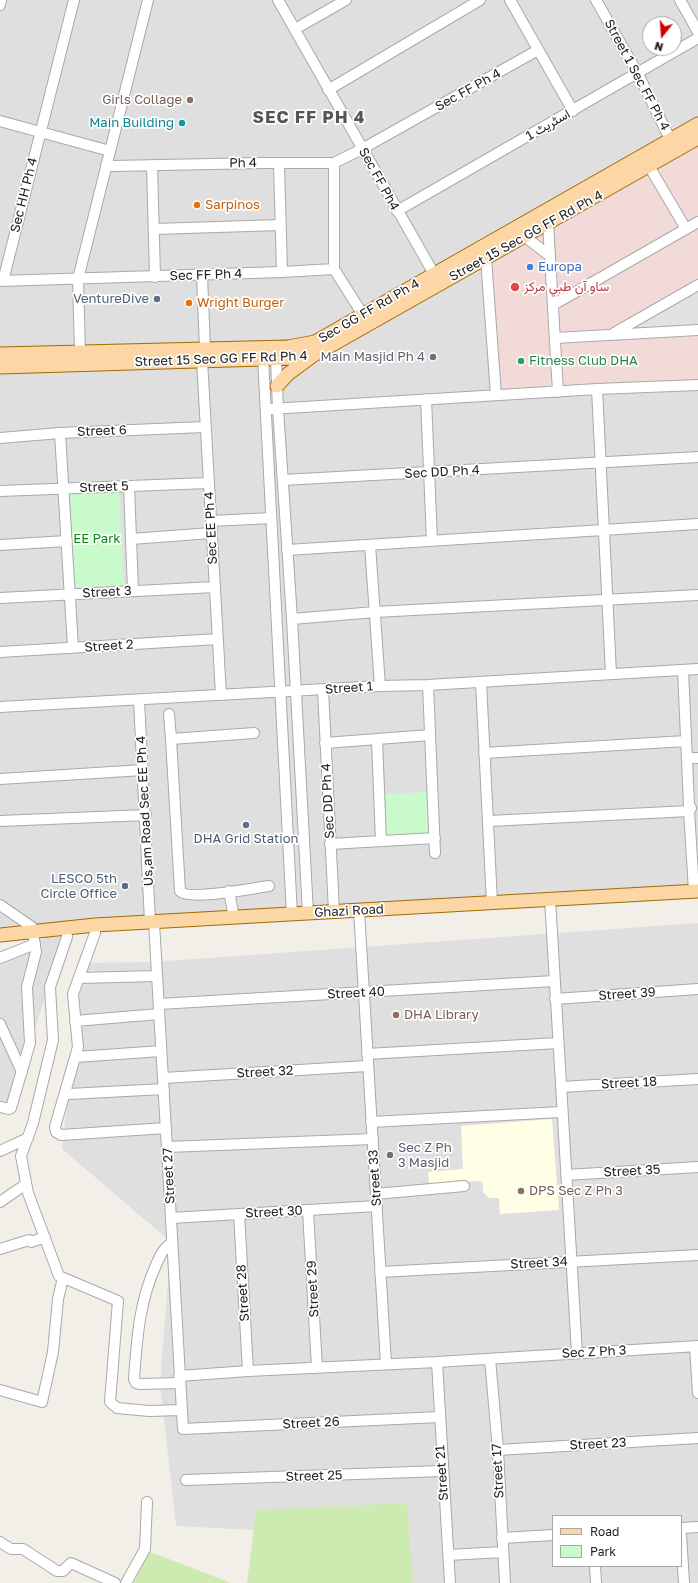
<!DOCTYPE html>
<meta charset="utf-8">
<style>
body{margin:0}
#map{position:relative;width:698px;height:1583px;overflow:hidden;background:#f2efe9;font-family:"Golos Text",sans-serif}
canvas{display:block}
.legend{position:absolute;left:552px;top:1515px;width:130px;height:52px;box-sizing:border-box;background:#fff;border:1px solid #a7a7a7;margin:0;padding:5px 7px;list-style:none;font-size:12px;color:#222}
.legend li{display:flex;align-items:center;gap:8px;height:20px}
.legend b{width:20px;border:1px solid #a7a7a7}
.north{position:absolute;left:642px;top:16px;width:40px;height:40px;box-sizing:border-box;background:#fff;border:1px solid #a7a7a7;border-radius:50%;rotate:197deg;font-size:11px;font-weight:700;line-height:16px;text-align:center;color:#222}
.north::after{content:'';display:block;margin:auto;width:14px;height:18px;background:#d40000;clip-path:polygon(50% 0,100% 100%,50% 72%,0 100%)}
</style>
<div id="map">
<canvas width="698" height="1583"></canvas>
<ul class="legend">
<li><b style="height:5px;background:#fcd6a4"></b>Road</li>
<li><b style="height:11px;background:#c8facc"></b>Park</li>
</ul>
<div class="north">N</div>
</div>
<script>
const ctx = document.querySelector('canvas').getContext('2d');
ctx.lineJoin = 'round';
function paint(path, color) { ctx.fillStyle = color; ctx.fill(path, 'evenodd'); }
function strokePath(path, color, width, dash) { ctx.strokeStyle = color; ctx.lineWidth = width; ctx.lineCap = dash ? 'butt' : 'round'; ctx.setLineDash(dash || []); ctx.stroke(path); }
function label(font, color, halo, rows, align = 'center') {
  ctx.font = font + ' "Golos Text",Vazirmatn,sans-serif'; ctx.lineWidth = 3.5; ctx.setLineDash([]); ctx.textBaseline = 'middle'; ctx.strokeStyle = halo; ctx.fillStyle = color; for (const [text, x, y, turn = 0] of rows) {
    ctx.save(); ctx.translate(x, y); ctx.rotate((+turn || 0) * Math.PI / 180); ctx.textAlign = isNaN(turn) ? turn : align; if (halo) ctx.strokeText(text, 0, 0); ctx.fillText(text, 0, 0); ctx.restore();
  }
}
const residential = new Path2D(`
 M 0,0 L 698,0 L 698,894 L 67,932 L 8,1110 L 0,1111 L 0,951 L 63,933 L 0,936 ZM 650,24 L 674,24 L 674,48 L 650,48 Z
 M 698,923 L 698,1583 L 348,1583 L 254,1530 L 176,1526 L 160,1384 L 171,1242 L 62,1149 L 83,963 L 153,962 ZM 553,1516 L 681,1516 L 681,1566 L 553,1566 Z`);
const commercial = new Path2D(`
 M 698,146 L 698,382 L 499,392 L 490,265 Z`);
const education = new Path2D(`
 M 552,1119 L 559,1210 L 500,1214 L 499,1198 L 489,1198 L 483,1192 L 483,1184 L 480,1181 L 429,1184 L 428,1172 L 463,1169 L 461,1126 Z`);
const grass = new Path2D(`
 M 407,1503 L 413,1583 L 247,1583 L 256,1510 Z
 M 148,1551 L 231,1583 L 134,1583 Z`);
const park = new Path2D(`
 M 119,491 L 124,585 L 75,587 L 70,493 Z
 M 428,792 L 430,835 L 387,837 L 385,794 Z`);
const parking = new Path2D(`
 M 698,289 L 698,324 L 629,329 Z`);
const minor = new Path2D(`
 M 278,0 L 434,274
 M 510,0 L 573,111
 M 596,0 L 638,74 L 673,145
 M 680,0 L 698,32
 M 0,5 L 1,0
 M 295,29 L 346,0
 M 328,90 L 480,0
 M 0,121 L 110,151
 M 334,163 L 334,269 L 363,315
 M 279,164 L 282,272
 M 106,165 L 112,166 L 261,163 L 334,163 L 362,149 L 538,50
 M 152,165 L 155,277
 M 649,166 L 686,229
 M 397,211 L 698,38
 M 548,223 L 558,392
 M 154,229 L 280,225
 M 524,236 L 550,256
 M 486,258 L 496,395
 M 202,275 L 205,348
 M 0,281 L 282,272 L 334,269
 M 3,281 L 74,0
 M 553,305 L 698,222
 M 614,333 L 698,285
 M 555,338 L 698,330
 M 80,352 L 78,279 L 148,0
 M 263,358 L 292,915
 M 276,359 L 278,409 L 292,619 L 308,913
 M 202,360 L 221,695
 M 597,389 L 611,674
 M 426,399 L 432,541
 M 271,409 L 597,389 L 698,385
 M 60,433 L 73,648
 M 0,438 L 60,433 L 205,427
 M 283,480 L 698,457
 M 129,486 L 133,591
 M 0,491 L 208,483
 M 211,521 L 271,518
 M 131,539 L 211,533
 M 0,545 L 67,541
 M 370,545 L 380,686
 M 287,550 L 698,524
 M 0,598 L 215,587
 M 292,619 L 375,612 L 698,595
 M 0,652 L 218,639
 M 683,670 L 689,805 L 691,808 L 689,811 L 694,891
 M 481,682 L 492,903
 M 428,685 L 435,853
 M 323,690 L 334,911
 M 139,700 L 150,922
 M 0,707 L 380,686 L 428,685 L 698,669
 M 169,714 L 171,739
 M 254,733 L 171,739 L 180,891 C 188,901 254,888 269,886
 M 377,739 L 381,841
 M 325,743 L 430,735
 M 484,753 L 686,741
 M 687,758 L 698,758
 M 0,779 L 143,770
 M 0,821 L 146,815
 M 489,821 L 689,811
 M 330,844 L 435,838
 M 229,891 L 234,918
 M 550,899 L 577,1353
 M 0,905 L 32,927 L 36,952 L 27,987 L 30,1043 L 11,1108 L 9,1109 L 0,1107
 M 359,910 L 386,1364
 M 154,922 L 183,1429 L 439,1417
 M 95,925 L 95,933 L 73,994 L 78,1047 L 55,1127 L 56,1132 L 61,1135 L 166,1128
 M 66,927 L 67,937 L 50,987 L 53,1040 L 33,1123 L 21,1156 L 28,1193 L 59,1276 L 118,1301 L 110,1402 L 117,1408 L 149,1411 L 181,1410
 M 0,958 L 35,944
 M 79,978 L 157,976
 M 555,999 L 698,989
 M 159,1004 L 554,981
 M 75,1021 L 159,1014
 M 0,1024 L 22,1072
 M 367,1054 L 558,1043
 M 76,1057 L 161,1051
 M 163,1078 L 367,1066
 M 561,1087 L 698,1079
 M 66,1093 L 69,1094 L 164,1089
 M 371,1122 L 561,1112
 M 167,1147 L 373,1139
 M 0,1151 L 28,1138
 M 566,1175 L 698,1167
 M 376,1194 L 464,1186
 M 0,1202 L 26,1184
 M 308,1211 L 317,1368
 M 239,1214 L 248,1371
 M 171,1218 L 377,1206
 M 172,1243 C 163,1248 160,1256 156,1265 C 139,1302 137,1339 134,1379 L 136,1383 L 141,1384 L 180,1383
 M 0,1249 L 29,1240 L 31,1242 L 45,1237
 M 380,1272 L 698,1255
 M 695,1346 L 698,1393
 M 490,1359 L 498,1450 L 505,1583
 M 437,1362 L 450,1583
 M 179,1376 L 248,1371 L 437,1362 L 698,1346
 M 0,1390 L 42,1402 L 53,1352 L 58,1299 L 63,1278
 M 498,1450 L 698,1438
 M 186,1480 L 442,1471
 M 681,1528 L 698,1527
 M 681,1534 L 684,1583
 M 502,1538 L 553,1535
 M 0,1542 L 11,1549 L 23,1549 L 57,1571 L 63,1571 L 71,1563 L 115,1583
 M 448,1555 L 503,1552
 M 595,1566 L 596,1583
 M 126,1583 L 145,1549 L 147,1502`);
const major = new Path2D(`
 M 0,354 L 288,347 L 315,342 L 698,124
 M 0,367 L 296,358 L 314,355 L 698,138
 M 277,386 L 288,374 L 311,357
 M 0,935 L 95,925 L 698,891`);
const markers = [
 [190,100,4,"#8d6e63"],
 [182,123,4,"#0f9aa8"],
 [197,205,4,"#e8710a"],
 [530,267,4,"#3f7fe0"],
 [515,287,5,"#e0444e"],
 [157,299,4,"#5c6f8a"],
 [189,303,4,"#e8710a"],
 [433,357,4,"#6b7280"],
 [521,361,4,"#2e9e5b"],
 [246,825,4,"#5c6f8a"],
 [125,886,4,"#5c6f8a"],
 [396,1015,4,"#8d6e63"],
 [390,1155,4,"#6b7280"],
 [521,1191,4,"#8d6e63"]
];
const streetNames = [
 ["Street 1 Sec FF Ph 4",637,75,62],
 ["Sec FF Ph 4",468,90,-29],
 ["اسٹریٹ 1",548,125,-30],
 ["Ph 4",243,163,-1],
 ["Sec FF Ph4",379,179,61],
 ["Sec HH Ph 4",24,195,-76],
 ["Street 15 Sec GG FF Rd Ph 4",526,236,-29],
 ["Sec FF Ph 4",206,275,-2],
 ["Sec GG FF Rd Ph 4",369,311,-30],
 ["Street 15 Sec GG FF Rd Ph 4",221,359,-2],
 ["Street 6",102,431,-2],
 ["Sec DD Ph 4",442,472,-3],
 ["Street 5",104,487,-2],
 ["Sec EE Ph 4",211,528,-93],
 ["Street 3",107,592,-3],
 ["Street 2",109,646,-4],
 ["Street 1",349,688,-4],
 ["Sec DD Ph 4",328,801,-93],
 ["Us,am Road Sec EE Ph 4",145,811,-93],
 ["Ghazi Road",349,911,-3],
 ["Street 40",356,993,-3],
 ["Street 39",627,994,-4],
 ["Street 32",265,1072,-3],
 ["Street 18",629,1083,-3],
 ["Street 35",632,1171,-3],
 ["Street 27",169,1176,-93],
 ["Street 33",375,1178,-94],
 ["Street 30",274,1212,-3],
 ["Street 34",539,1263,-3],
 ["Street 29",313,1289,-93],
 ["Street 28",243,1293,-94],
 ["Sec Z Ph 3",594,1352,-3],
 ["Street 26",311,1423,-3],
 ["Street 23",598,1444,-3],
 ["Street 17",498,1471,-93],
 ["Street 21",442,1473,-94],
 ["Street 25",314,1476,-2]
];
const educationNames = [
 ["Girls Collage",182,100,"right"],
 ["DHA Library",404,1015],
 ["DPS Sec Z Ph 3",529,1191]
];
const cultureNames = [
 ["Main Building",174,123]
];
const foodNames = [
 ["Sarpinos",205,205],
 ["Wright Burger",197,303]
];
const shopNames = [
 ["Europa",538,267]
];
const healthNames = [
 ["ساو آن طبي مرکز",524,287]
];
const serviceNames = [
 ["VentureDive",149,299],
 ["DHA Grid Station",246,839,"center"],
 ["LESCO 5th",117,879],
 ["Circle Office",117,894]
];
const worshipNames = [
 ["Main Masjid Ph 4",425,357],
 ["Sec Z Ph",398,1148,"left"],
 ["3 Masjid",398,1163,"left"]
];
const leisureNames = [
 ["Fitness Club DHA",529,361]
];
const parkNames = [
 ["EE Park",97,539]
];
const districtNames = [
 ["SEC FF PH 4",309,118]
];
paint(residential, '#e0dfdf');
paint(commercial, '#f2dad9');
paint(education, '#ffffe5');
paint(grass, '#cdebb0');
paint(park, '#c8facc');
paint(parking, '#e2e2e2');
strokePath(minor, '#a9a9a9', 12);
strokePath(major, '#a06b00', 15);
strokePath(minor, '#fff', 10);
strokePath(major, '#fcd6a4', 13);
for (const [x, y, r, color] of markers) { const dot = new Path2D(); dot.arc(x, y, r, 0, 2 * Math.PI); ctx.fillStyle = color; ctx.fill(dot); strokePath(dot, '#fff', 1.5); }
label('13px', '#222', '#fff', streetNames);
label('13px', '#785e54', '#fff', educationNames, 'left');
label('13px', '#0d838f', '#fff', cultureNames, 'right');
label('13px', '#c56008', '#fff', foodNames, 'left');
label('13px', '#366cbe', '#fff', shopNames, 'left');
label('13px', '#be3a42', '#fff', healthNames, 'left');
label('13px', '#4e5e75', '#fff', serviceNames, 'right');
label('13px', '#5b616d', '#fff', worshipNames, 'right');
label('13px', '#27864d', '#fff', leisureNames, 'left');
label('13px', '#0c8416', '#fff', parkNames);
ctx.letterSpacing = '1px';
label('bold 17px', '#555', '#fff', districtNames);
ctx.letterSpacing = '0px';
</script>
